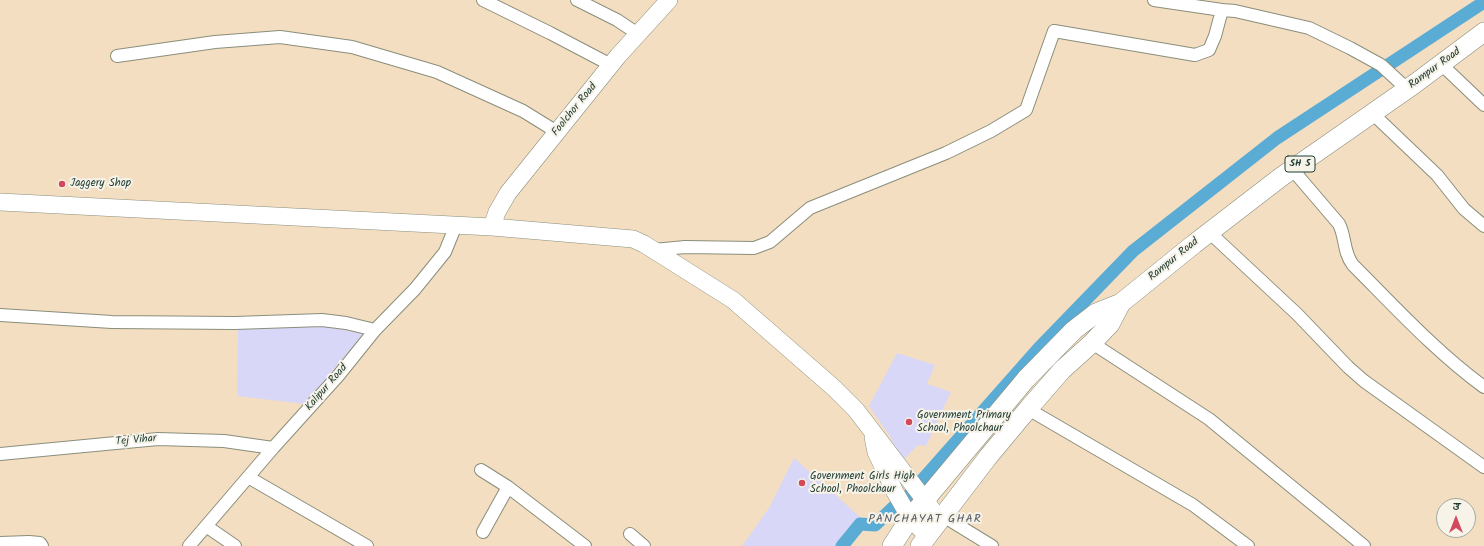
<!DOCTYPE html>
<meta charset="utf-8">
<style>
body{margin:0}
#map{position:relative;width:1484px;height:546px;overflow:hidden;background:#f4dec2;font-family:Kalam,"Playpen Sans Deva",sans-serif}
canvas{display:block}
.north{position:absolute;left:1436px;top:498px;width:40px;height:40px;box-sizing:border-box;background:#f7f3e8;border:1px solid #a1aaa0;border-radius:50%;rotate:0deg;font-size:11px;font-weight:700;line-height:16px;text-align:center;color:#1f3d34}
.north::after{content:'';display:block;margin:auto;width:14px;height:18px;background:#d1495b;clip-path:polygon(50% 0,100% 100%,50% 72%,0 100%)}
</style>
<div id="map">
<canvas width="1484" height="546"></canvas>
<div class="north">उ</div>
</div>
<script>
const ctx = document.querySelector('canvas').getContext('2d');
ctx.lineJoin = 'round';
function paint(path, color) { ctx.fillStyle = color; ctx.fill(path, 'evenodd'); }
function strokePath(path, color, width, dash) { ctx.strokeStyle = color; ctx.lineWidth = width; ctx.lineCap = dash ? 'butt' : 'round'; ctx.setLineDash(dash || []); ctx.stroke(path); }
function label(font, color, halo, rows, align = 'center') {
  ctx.font = font + ' Kalam,sans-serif'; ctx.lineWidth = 4; ctx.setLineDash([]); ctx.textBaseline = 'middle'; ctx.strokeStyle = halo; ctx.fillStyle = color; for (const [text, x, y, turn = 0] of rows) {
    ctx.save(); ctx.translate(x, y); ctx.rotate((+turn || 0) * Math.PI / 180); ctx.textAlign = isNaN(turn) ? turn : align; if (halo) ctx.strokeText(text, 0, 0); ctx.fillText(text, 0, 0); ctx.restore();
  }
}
const built = new Path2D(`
 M 320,324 L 363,334 L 305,404 L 237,396 L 238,328 Z
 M 897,353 L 935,365 L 927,384 L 951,392 L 926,446 L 918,445 L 902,461 L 891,438 L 869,406 Z
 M 794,458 L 860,517 L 837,546 L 742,546 L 769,508 Z`);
const canal = new Path2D(`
 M 909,495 L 1039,348 L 1133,251 L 1277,138 L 1484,2
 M 842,546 L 860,524 L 875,525 L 897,504`);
const street = new Path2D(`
 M 483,0 L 550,33 L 611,65
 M 577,0 L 617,20 L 638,34
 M 1154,0 L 1222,10
 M 117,56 L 215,42 L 280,37 L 352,47 L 437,72 L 523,111 L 557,132
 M 1441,64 L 1484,105
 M 1372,113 L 1437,175 L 1464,209 L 1484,226
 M 1292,169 L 1339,224 C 1346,238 1343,252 1353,265 C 1395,307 1436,352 1484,387
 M 1209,232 L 1297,314 L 1348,367 L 1364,381 L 1484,467
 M 654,250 L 685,247 L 754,248 L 770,242 L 810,208 L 946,153 L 991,131 L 1026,110 L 1054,31 L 1195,55 L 1209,50 L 1215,36 L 1222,10 L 1235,11 L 1309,28 L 1350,48 L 1381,65 L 1407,89
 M 0,315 L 112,322 L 235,323 L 322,320 L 346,323 L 375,330
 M 1092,343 L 1209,419 L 1364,546
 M 1028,409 L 1193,505 L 1248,546
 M 0,454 L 158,439 L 224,441 L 273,448
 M 481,470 L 508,487 L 585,546
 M 248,477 L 367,546
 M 943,516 L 992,546
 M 206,526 L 235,546
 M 483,532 L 508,487
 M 630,534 L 644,546
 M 0,543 L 29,542 L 40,543 L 42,546
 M 189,546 L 273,448 L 338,376 L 375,330 L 415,289 L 445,252 L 456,225`);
const secondary = new Path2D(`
 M 0,202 L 492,227 L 633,239 L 644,244 L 733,300 L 834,388 L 856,410 L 940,520
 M 492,227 L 497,212 L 508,193 L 618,56 L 669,0
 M 873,437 L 876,452 L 895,492 L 910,518 L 927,536`);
const primary = new Path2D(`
 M 892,546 L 910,518 L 1026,379 L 1074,330 L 1096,313 L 1121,303
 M 920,546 L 988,457 L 1028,409 L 1062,370 L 1092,343 L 1110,324 L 1121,303 L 1194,244 L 1281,177 L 1413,85 L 1484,32`);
const markers = [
 [62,184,4,"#d1495b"],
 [909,422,4,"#d1495b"],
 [802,483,4,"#d1495b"]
];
const shields = [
 [1300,164,30]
];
const shieldNames = [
 ["SH 5",1300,164]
];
const streetNames = [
 ["Rampur Road",1435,69,-36],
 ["Foolchor Road",575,110,-51],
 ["Rampur Road",1174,260,-39],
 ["Kalipur Road",327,388,-49],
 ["Tej Vihar",136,441,-5]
];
const poiNames = [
 ["Jaggery Shop",70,184],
 ["Government Primary",917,416],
 ["School, Phoolchaur",917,429],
 ["Government Girls High",810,477],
 ["School, Phoolchaur",810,490]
];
const neighbourhoodNames = [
 ["PANCHAYAT GHAR",925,520]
];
paint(built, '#d8d7f8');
strokePath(canal, '#5aacd5', 13);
strokePath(street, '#8a8e7b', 14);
strokePath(secondary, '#8a8e7b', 18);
strokePath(primary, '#8a8e7b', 20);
strokePath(street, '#fff', 12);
strokePath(secondary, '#fff', 17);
strokePath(primary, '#fff', 19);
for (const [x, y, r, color] of markers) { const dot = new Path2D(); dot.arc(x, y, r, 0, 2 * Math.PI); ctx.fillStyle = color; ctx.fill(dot); strokePath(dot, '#f7f3e8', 1.5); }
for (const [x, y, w] of shields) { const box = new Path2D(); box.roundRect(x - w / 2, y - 8, w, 16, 3); ctx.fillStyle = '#f7f3e8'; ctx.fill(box); strokePath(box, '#1f3d34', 1); }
label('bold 10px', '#1f3d34', null, shieldNames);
label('11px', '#1f3d34', '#f7f3e8', streetNames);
label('11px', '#1f3d34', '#f7f3e8', poiNames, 'left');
ctx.letterSpacing = '1px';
label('12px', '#565d67', '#f7f3e8', neighbourhoodNames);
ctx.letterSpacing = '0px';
</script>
